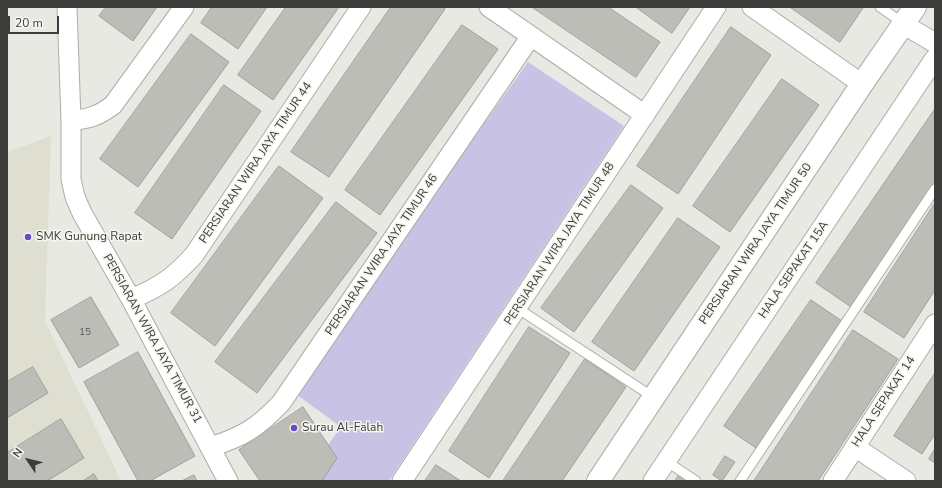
<!DOCTYPE html>
<style>
body{margin:0}
#map{position:relative;width:942px;height:488px;overflow:hidden;background:#e9e9e3;font-family:"Nunito Sans",sans-serif}
canvas{display:block}
.frame{position:absolute;inset:0;border:8px solid #3c3c3a;pointer-events:none}
.north{position:absolute;left:8px;top:440px;width:40px;height:40px;-webkit-text-stroke:3px #f6f6f0;paint-order:stroke;rotate:305deg;font-size:11px;font-weight:700;line-height:16px;text-align:center;color:#3c3c3a}
.north::after{content:'';display:block;margin:auto;width:14px;height:18px;background:#3c3c3a;clip-path:polygon(50% 0,100% 100%,50% 72%,0 100%)}
.scale{position:absolute;left:8px;top:16px;width:51px;height:18px;box-sizing:border-box;border:2px solid #3c3c3a;border-top:0;padding-left:5px;font-size:12px;line-height:14px;white-space:nowrap;color:#3c3c3a;-webkit-text-stroke:3px #f6f6f0;paint-order:stroke}
</style>
<div id="map">
<canvas width="942" height="488"></canvas>
<div class="frame"></div>
<div class="north">N</div>
<div class="scale">20 m</div>
</div>
<script>
const ctx = document.querySelector('canvas').getContext('2d');
ctx.lineJoin = 'round';
function paint(path, color) { ctx.fillStyle = color; ctx.fill(path, 'evenodd'); }
function strokePath(path, color, width, dash) { ctx.strokeStyle = color; ctx.lineWidth = width; ctx.lineCap = dash ? 'butt' : 'round'; ctx.setLineDash(dash || []); ctx.stroke(path); }
function label(font, color, halo, rows, align = 'center') {
  ctx.font = font + ' "Nunito Sans",sans-serif'; ctx.lineWidth = 3; ctx.setLineDash([]); ctx.textBaseline = 'middle'; ctx.strokeStyle = halo; ctx.fillStyle = color; for (const [text, x, y, turn = 0] of rows) {
    ctx.save(); ctx.translate(x, y); ctx.rotate((+turn || 0) * Math.PI / 180); ctx.textAlign = isNaN(turn) ? turn : align; if (halo) ctx.strokeText(text, 0, 0); ctx.fillText(text, 0, 0); ctx.restore();
  }
}
const built = new Path2D(`
 M 51,136 L 45,321 L 121,481 L 7,481 L 7,152 Z`);
const green = new Path2D(`
 M 528,62 L 624,126 L 389,481 L 302,481 L 341,427 L 293,392 Z`);
const building = new Path2D(`
 M 106,7 L 157,7 L 133,41 L 99,16 Z
 M 212,7 L 267,7 L 238,49 L 201,23 Z
 M 286,7 L 339,7 L 273,100 L 238,75 Z
 M 391,7 L 443,7 L 445,9 L 329,177 L 291,152 Z
 M 532,7 L 608,7 L 660,42 L 636,77 Z
 M 636,7 L 690,7 L 672,33 Z
 M 790,7 L 862,7 L 863,8 L 840,42 Z
 M 462,25 L 498,49 L 380,215 L 345,190 Z
 M 731,27 L 771,55 L 678,194 L 637,166 Z
 M 191,34 L 229,62 L 138,187 L 100,159 Z
 M 782,79 L 819,105 L 730,232 L 693,206 Z
 M 224,85 L 261,111 L 172,239 L 135,213 Z
 M 935,109 L 935,184 L 851,307 L 816,283 Z
 M 279,166 L 323,198 L 215,346 L 171,313 Z
 M 631,185 L 663,208 L 574,332 L 541,308 Z
 M 336,202 L 377,233 L 257,393 L 215,362 Z
 M 935,203 L 935,290 L 904,338 L 864,312 Z
 M 678,218 L 720,247 L 634,371 L 592,342 Z
 M 91,297 L 119,345 L 79,368 L 51,320 Z
 M 811,300 L 842,321 L 756,448 L 724,426 Z
 M 529,327 L 570,353 L 489,478 L 449,451 Z
 M 853,330 L 898,359 L 818,481 L 754,481 Z
 M 138,352 L 195,456 L 150,481 L 138,481 L 84,382 Z
 M 585,359 L 626,387 L 562,481 L 503,481 Z
 M 33,367 L 48,393 L 7,418 L 7,382 Z
 M 935,373 L 935,434 L 922,454 L 894,436 Z
 M 303,407 L 337,458 L 322,481 L 260,481 L 239,450 Z
 M 61,419 L 84,458 L 47,481 L 7,481 L 7,453 Z
 M 935,449 L 935,463 L 929,459 Z
 M 725,456 L 735,462 L 722,481 L 713,475 Z
 M 436,465 L 461,481 L 425,481 Z
 M 94,474 L 98,481 L 83,481 Z
 M 194,475 L 197,481 L 182,481 Z
 M 679,475 L 688,481 L 675,481 Z`);
const lane = new Path2D(`
 M 880,7 L 903,23
 M 517,308 L 653,397
 M 666,461 L 696,481
 M 740,481 L 935,189`);
const street = new Path2D(`
 M 67,7 L 71,121 L 71,179 L 75,197 L 82,213 L 131,299 L 228,481
 M 489,7 L 645,115
 M 752,7 L 862,84
 M 903,24 L 935,43
 M 71,121 C 90,118 97,117 113,105 L 184,7
 M 131,299 C 160,287 173,278 194,255 L 361,7
 M 211,447 C 244,436 257,428 281,403 L 531,36
 M 855,447 L 906,481
 M 402,481 L 716,7
 M 653,481 L 935,58
 M 833,481 L 935,324`);
const secondary = new Path2D(`
 M 598,481 L 862,84 L 915,7`);
const markers = [
 [28,237,4,"#6a49c2"],
 [294,428,4,"#6a49c2"]
];
const numberNames = [
 ["15",85,333]
];
const streetNames = [
 ["PERSIARAN WIRA JAYA TIMUR 44",256,163,-56],
 ["PERSIARAN WIRA JAYA TIMUR 48",560,244,-57],
 ["PERSIARAN WIRA JAYA TIMUR 50",756,244,-56],
 ["PERSIARAN WIRA JAYA TIMUR 46",382,255,-56],
 ["HALA SEPAKAT 15A",794,270,-56],
 ["PERSIARAN WIRA JAYA TIMUR 31",152,339,61],
 ["HALA SEPAKAT 14",884,402,-57]
];
const poiNames = [
 ["SMK Gunung Rapat",36,237],
 ["Surau Al-Falah",302,428]
];
paint(built, '#deded1');
paint(green, '#c8c3e5');
paint(building, '#bdbdb8');
strokePath(building, '#a0a09b', 1);
strokePath(lane, '#adada8', 11);
strokePath(street, '#adada8', 21);
strokePath(secondary, '#adada8', 24);
strokePath(lane, '#fff', 9);
strokePath(street, '#fff', 19);
strokePath(secondary, '#fff', 22);
for (const [x, y, r, color] of markers) { const dot = new Path2D(); dot.arc(x, y, r, 0, 2 * Math.PI); ctx.fillStyle = color; ctx.fill(dot); strokePath(dot, '#f6f6f0', 1.5); }
label('10px', '#5c5c5a', null, numberNames);
label('12px', '#3c3c3a', '#f6f6f0', streetNames);
label('12px', '#3c3c3a', '#f6f6f0', poiNames, 'left');
</script>
